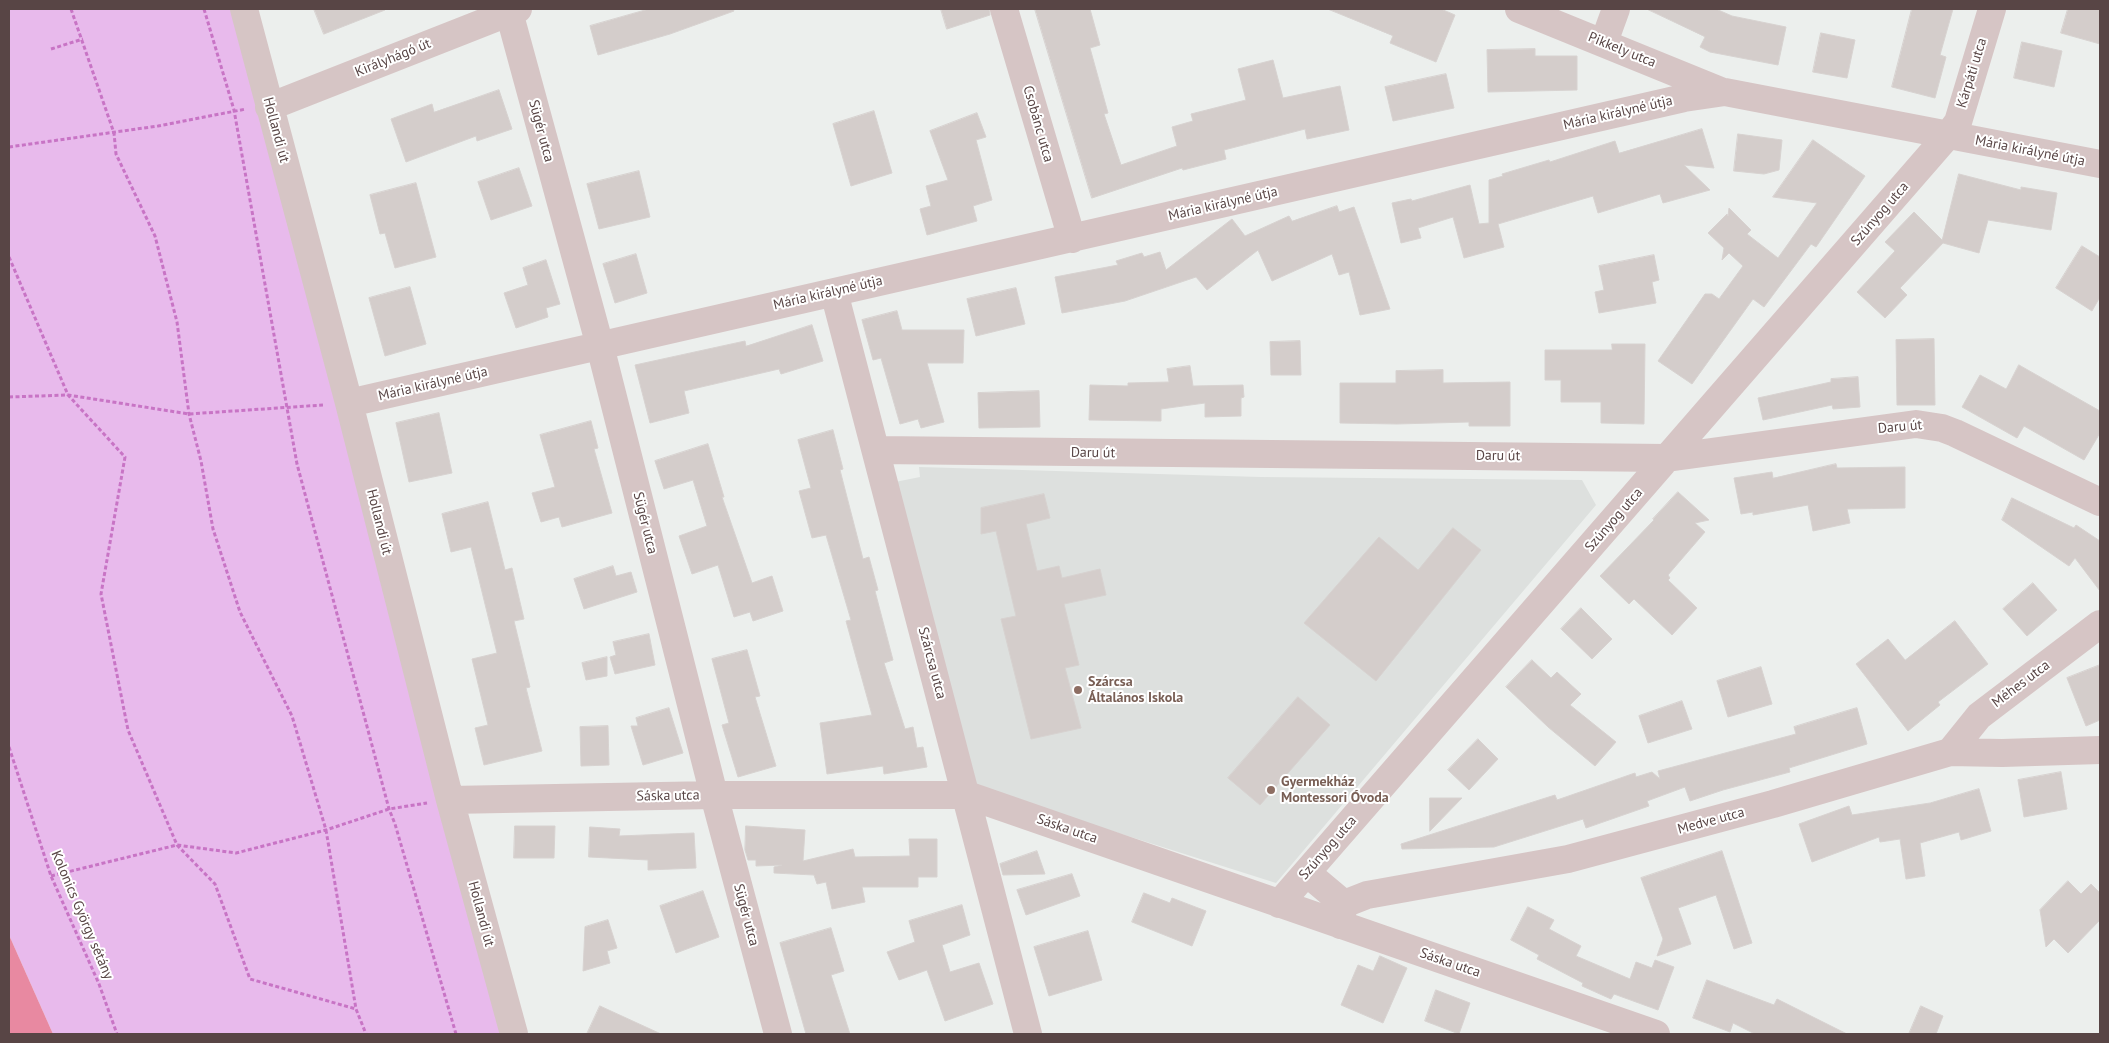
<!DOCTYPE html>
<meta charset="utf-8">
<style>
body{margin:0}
#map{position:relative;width:2109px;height:1043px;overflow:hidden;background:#ecefed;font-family:"PT Sans",sans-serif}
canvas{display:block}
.frame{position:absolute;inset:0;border:10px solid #584545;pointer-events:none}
</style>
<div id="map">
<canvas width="2109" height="1043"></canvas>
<div class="frame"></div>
</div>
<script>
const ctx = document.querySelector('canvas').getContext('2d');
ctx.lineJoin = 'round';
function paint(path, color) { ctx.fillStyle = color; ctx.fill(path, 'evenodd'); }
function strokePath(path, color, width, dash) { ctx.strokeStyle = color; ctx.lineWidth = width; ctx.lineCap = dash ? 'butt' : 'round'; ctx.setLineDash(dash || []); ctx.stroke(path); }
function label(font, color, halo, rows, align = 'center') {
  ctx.font = font + ' "PT Sans",sans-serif'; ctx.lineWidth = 4; ctx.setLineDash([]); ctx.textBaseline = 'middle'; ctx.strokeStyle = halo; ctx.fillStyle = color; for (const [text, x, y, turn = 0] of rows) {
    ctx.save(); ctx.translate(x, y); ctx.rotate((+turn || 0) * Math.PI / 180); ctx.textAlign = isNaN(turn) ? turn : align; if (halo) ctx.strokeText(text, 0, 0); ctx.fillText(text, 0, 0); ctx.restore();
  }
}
const education = new Path2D(`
 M 919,467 L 1261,477 L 1582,480 L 1596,505 L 1276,883 L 970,786 L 890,483 L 920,477 Z`);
const green = new Path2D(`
 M 9,9 L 244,9 L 518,1034 L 53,1034 L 9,935 Z`);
const water = new Path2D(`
 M 9,935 L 53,1034 L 9,1034 Z`);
const building = new Path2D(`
 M 314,9 L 385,9 L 385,10 L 324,34 Z
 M 649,9 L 733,9 L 734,11 L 670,34 L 598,55 L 590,26 Z
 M 941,9 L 989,9 L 990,15 L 947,29 Z
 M 1035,9 L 1090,9 L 1100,45 L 1090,48 L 1108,113 L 1104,114 L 1121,165 L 1177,146 L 1172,127 L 1193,121 L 1191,114 L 1246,100 L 1238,69 L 1273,60 L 1283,98 L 1340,86 L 1349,130 L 1307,139 L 1305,129 L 1224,150 L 1226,159 L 1183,170 L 1182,168 L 1092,198 Z
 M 1328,9 L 1441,9 L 1455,15 L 1436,62 L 1390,43 L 1393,36 Z
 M 1647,9 L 1716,9 L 1732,16 L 1786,27 L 1778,65 L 1710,52 L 1700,47 L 1705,37 Z
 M 1912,9 L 1953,9 L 1940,55 L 1946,57 L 1935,98 L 1892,87 Z
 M 2068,9 L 2100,9 L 2100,44 L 2061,33 Z
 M 1821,33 L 1855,40 L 1847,78 L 1813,72 Z
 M 2022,42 L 2062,51 L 2054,87 L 2014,78 Z
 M 1535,49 L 1535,56 L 1577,56 L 1577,90 L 1488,92 L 1487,50 Z
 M 1446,74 L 1454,108 L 1393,121 L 1385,87 Z
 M 499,90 L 512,129 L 477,141 L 476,136 L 406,162 L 391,119 L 432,104 L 434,112 Z
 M 874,111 L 892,173 L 851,186 L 833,124 Z
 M 977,113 L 986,137 L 976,140 L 992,200 L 973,206 L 977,221 L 927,235 L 920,209 L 931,206 L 926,186 L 948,180 L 930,131 Z
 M 1702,129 L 1714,168 L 1684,165 L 1710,190 L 1663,203 L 1660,194 L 1598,213 L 1593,196 L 1498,224 L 1504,247 L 1464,258 L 1453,217 L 1418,228 L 1421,238 L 1401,243 L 1392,203 L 1411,199 L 1412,201 L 1470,185 L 1479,224 L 1489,223 L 1489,180 L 1503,176 L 1502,174 L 1549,160 L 1550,162 L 1615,141 L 1619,153 Z
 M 1738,134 L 1782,140 L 1779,170 L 1764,174 L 1734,171 Z
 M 1813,140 L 1865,176 L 1816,247 L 1811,244 L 1764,307 L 1753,299 L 1692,384 L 1658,361 L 1705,294 L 1712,294 L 1719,299 L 1743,266 L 1729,253 L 1722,260 L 1724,248 L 1708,233 L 1727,214 L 1728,216 L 1729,208 L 1751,230 L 1747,234 L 1778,258 L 1817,203 L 1773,197 Z
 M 519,168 L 532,206 L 491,220 L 478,182 Z
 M 639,171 L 650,217 L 599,229 L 587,184 Z
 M 1959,174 L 2021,190 L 2021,187 L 2057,193 L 2051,230 L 1988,220 L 1979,253 L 1943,243 L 1900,288 L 1907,295 L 1885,318 L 1857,292 L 1895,251 L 1885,242 L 1914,212 L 1942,240 Z
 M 416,183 L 436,257 L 395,268 L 385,233 L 380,234 L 370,195 Z
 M 1337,206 L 1339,212 L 1354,207 L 1390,309 L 1360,315 L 1349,272 L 1339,275 L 1332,254 L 1272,281 L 1258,250 L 1207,290 L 1196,277 L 1125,301 L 1062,313 L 1055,277 L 1118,265 L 1116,261 L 1142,253 L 1144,257 L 1160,252 L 1166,270 L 1232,219 L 1245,236 L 1289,216 L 1292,221 Z
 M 2082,246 L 2100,257 L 2100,297 L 2092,311 L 2056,288 Z
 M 636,254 L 647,293 L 615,303 L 603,264 Z
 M 1654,255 L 1659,280 L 1652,282 L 1656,303 L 1599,313 L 1595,292 L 1604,290 L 1599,266 Z
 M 546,260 L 560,304 L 546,308 L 548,317 L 516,328 L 504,293 L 528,285 L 523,268 Z
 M 410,287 L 426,344 L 385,356 L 369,298 Z
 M 1016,288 L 1025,324 L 976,336 L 967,299 Z
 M 897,311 L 902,330 L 964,330 L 963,363 L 927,363 L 944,422 L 921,428 L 918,419 L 900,424 L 881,358 L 873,360 L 862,320 Z
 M 812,325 L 823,361 L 781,374 L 779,369 L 684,391 L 689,413 L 650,423 L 635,365 L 745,341 L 746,346 Z
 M 1934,339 L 1935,405 L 1897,405 L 1896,340 Z
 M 1300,341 L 1301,375 L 1271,375 L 1270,342 Z
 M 1612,344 L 1645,344 L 1644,424 L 1601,423 L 1601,402 L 1561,402 L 1561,380 L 1545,380 L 1545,350 L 1612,350 Z
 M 2019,365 L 2100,411 L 2100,433 L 2084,460 L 2024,426 L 2017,438 L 1962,407 L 1980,375 L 2006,389 Z
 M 1190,366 L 1193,386 L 1243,385 L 1244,397 L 1241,398 L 1241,416 L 1205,417 L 1205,403 L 1161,409 L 1161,421 L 1089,420 L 1090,385 L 1128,386 L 1128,383 L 1169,382 L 1167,369 Z
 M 1443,370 L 1443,383 L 1510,382 L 1510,426 L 1469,426 L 1469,422 L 1397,424 L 1340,423 L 1340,383 L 1396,383 L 1396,371 Z
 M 1858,377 L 1860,407 L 1833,409 L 1832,405 L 1763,420 L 1758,398 L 1831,382 L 1831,379 Z
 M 1039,391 L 1040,427 L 979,428 L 978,393 Z
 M 439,413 L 452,473 L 409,482 L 396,423 Z
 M 591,421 L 598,448 L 594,449 L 612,513 L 562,527 L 559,517 L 541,522 L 532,493 L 555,487 L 540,435 Z
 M 833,430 L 843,469 L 840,470 L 863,559 L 869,557 L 878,590 L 875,591 L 893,660 L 884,663 L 905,729 L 913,727 L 917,748 L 923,747 L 927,767 L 884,774 L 883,766 L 827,774 L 820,723 L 872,715 L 846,621 L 851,620 L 826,535 L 812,538 L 799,491 L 811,488 L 798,440 Z
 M 708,444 L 724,497 L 722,497 L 752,583 L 772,576 L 783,611 L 753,621 L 750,612 L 734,617 L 718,565 L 692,574 L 679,536 L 707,526 L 693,480 L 664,489 L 655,461 Z
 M 1836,464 L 1837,468 L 1905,467 L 1905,508 L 1847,509 L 1850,523 L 1813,531 L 1808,505 L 1753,515 L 1753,512 L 1741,514 L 1734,478 L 1772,472 L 1773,478 Z
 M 1678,492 L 1709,520 L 1695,523 L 1705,532 L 1668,575 L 1670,578 L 1668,580 L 1697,608 L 1672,635 L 1634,599 L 1629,604 L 1600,576 L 1654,520 L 1653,519 Z
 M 1044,494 L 1050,518 L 1026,524 L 1037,571 L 1059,566 L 1062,578 L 1100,569 L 1106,595 L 1064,604 L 1079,665 L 1065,668 L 1081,728 L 1031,739 L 1001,619 L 1016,616 L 996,531 L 981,534 L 981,508 Z
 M 2012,498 L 2074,528 L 2076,525 L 2100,541 L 2100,591 L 2075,558 L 2069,566 L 2002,520 Z
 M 488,502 L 505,570 L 512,568 L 524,619 L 514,621 L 530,687 L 526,688 L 542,751 L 484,765 L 475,728 L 488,725 L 472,659 L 497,653 L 471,547 L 451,552 L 442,514 Z
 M 1453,528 L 1481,550 L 1376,681 L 1304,623 L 1379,537 L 1418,570 Z
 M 613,566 L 616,576 L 631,572 L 637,592 L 584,609 L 574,579 Z
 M 2033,583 L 2057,610 L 2027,636 L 2003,609 Z
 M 1581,608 L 1612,639 L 1592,659 L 1561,629 Z
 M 1955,621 L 1988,664 L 1938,702 L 1940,705 L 1908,731 L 1856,664 L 1888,639 L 1905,660 Z
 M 649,634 L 655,665 L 615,674 L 610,657 L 616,655 L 613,642 Z
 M 747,650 L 760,696 L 755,697 L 776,766 L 738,777 L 722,725 L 729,723 L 712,659 Z
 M 607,657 L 607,676 L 586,680 L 582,663 Z
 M 1532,660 L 1551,678 L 1557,672 L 1581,694 L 1570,705 L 1616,742 L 1595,766 L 1548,727 L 1506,687 Z
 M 2100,665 L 2100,720 L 2086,726 L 2067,678 Z
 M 1761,667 L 1772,704 L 1728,717 L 1717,681 Z
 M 1298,697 L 1330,725 L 1260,805 L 1228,778 Z
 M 1682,701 L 1692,729 L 1648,743 L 1639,716 Z
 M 669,708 L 683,753 L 643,765 L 631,726 L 638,726 L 636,718 Z
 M 1857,708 L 1867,744 L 1789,768 L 1790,772 L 1723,790 L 1690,801 L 1685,787 L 1647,801 L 1649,806 L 1586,828 L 1583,819 L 1494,847 L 1402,849 L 1401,844 L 1555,795 L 1557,800 L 1635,773 L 1636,777 L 1652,772 L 1660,779 L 1658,771 L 1796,734 L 1794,727 Z
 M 608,726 L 609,765 L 581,766 L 580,727 Z
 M 1478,739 L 1498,759 L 1469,790 L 1448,770 Z
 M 2061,772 L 2067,809 L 2024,817 L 2018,780 Z
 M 1979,789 L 1991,831 L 1961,840 L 1959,832 L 1920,843 L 1925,876 L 1906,879 L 1900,839 L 1880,842 L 1879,837 L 1812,862 L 1799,824 L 1849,806 L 1852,815 L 1930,803 Z
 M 1430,798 L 1462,798 L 1430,831 Z
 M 515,826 L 555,826 L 554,858 L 514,858 Z
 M 746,826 L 805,830 L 803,861 L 853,849 L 855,857 L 910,856 L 909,839 L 937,839 L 937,877 L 918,877 L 918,887 L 862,887 L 865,902 L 832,909 L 826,882 L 817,884 L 814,875 L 774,873 L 774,867 L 782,865 L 756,866 L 756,860 L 748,860 L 745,850 Z
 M 590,827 L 620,829 L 619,836 L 694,833 L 696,868 L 648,870 L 648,860 L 589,857 Z
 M 1037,851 L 1045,874 L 1003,875 L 1000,864 Z
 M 1722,851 L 1752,943 L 1734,949 L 1716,895 L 1678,908 L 1691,944 L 1657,956 L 1663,939 L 1641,878 Z
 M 1072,874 L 1080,896 L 1026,915 L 1017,890 Z
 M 2068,881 L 2081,894 L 2091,884 L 2100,893 L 2100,920 L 2068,953 L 2054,939 L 2046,947 L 2040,910 Z
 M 703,891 L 719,937 L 676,953 L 660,906 Z
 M 1144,893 L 1170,903 L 1172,898 L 1206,911 L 1192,946 L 1132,922 Z
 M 962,905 L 970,935 L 942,945 L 950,972 L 979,963 L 993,1004 L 945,1021 L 927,970 L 899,980 L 887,952 L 915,942 L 909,921 Z
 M 1528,907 L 1554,920 L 1549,929 L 1581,946 L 1576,956 L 1630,979 L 1636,962 L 1652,968 L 1655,960 L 1674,967 L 1658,1010 L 1614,994 L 1611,999 L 1582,986 L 1583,983 L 1537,959 L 1539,955 L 1511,940 Z
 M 608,920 L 617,948 L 607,951 L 610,963 L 583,971 L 585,927 Z
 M 831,928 L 844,971 L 831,975 L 850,1034 L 806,1034 L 780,943 Z
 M 1088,931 L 1102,980 L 1049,996 L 1034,947 Z
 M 1380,956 L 1407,968 L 1383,1023 L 1341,1005 L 1358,965 L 1373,971 Z
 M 1707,980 L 1774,1005 L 1777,999 L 1847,1034 L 1755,1034 L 1733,1023 L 1730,1032 L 1693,1018 Z
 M 1436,990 L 1470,1003 L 1459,1034 L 1425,1021 Z
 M 600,1006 L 661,1034 L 587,1034 Z
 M 1921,1006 L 1943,1016 L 1936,1034 L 1909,1034 Z`);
const path = new Path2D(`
 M 71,9 L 114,133 L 116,154 L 155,236 L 177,322 L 189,414 L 201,461 L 213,529 L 240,612 L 292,716 L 326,830 L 356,1009 L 366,1034
 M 204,9 L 234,110 L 297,464 L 389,809 L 395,824 L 456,1034
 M 51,49 L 83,39
 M 9,147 L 158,126 L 246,109
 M 9,257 L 68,395 L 125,457 L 101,594 L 128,730 L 177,845 L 215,884 L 250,979 L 356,1009
 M 9,397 L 68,395 L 189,414 L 323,405
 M 9,747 L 51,876 L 99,984 L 117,1034
 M 51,876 L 177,845 L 236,853 L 326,830 L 389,809 L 427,803`);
const minor = new Path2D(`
 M 244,9 L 349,403 L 450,800 L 514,1034
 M 1004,9 L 1072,239
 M 1519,9 L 1723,92
 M 509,12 L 600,346 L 714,795 L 778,1034
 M 1604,42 L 1616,9
 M 269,107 L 518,9
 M 834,292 L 1028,1034
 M 349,403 L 1684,98 L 1725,92 L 2100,164
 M 876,450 L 1667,458 L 1916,424 L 1942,428 L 1955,433 L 2100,502
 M 1950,752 L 1979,716 L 2100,624
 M 450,800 L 714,795 L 967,795 L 1656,1034
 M 1307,873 L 1344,904
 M 1279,904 L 1948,135 L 1958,122 L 1992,9
 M 1340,925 L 1344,904 L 1367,895 L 1568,859 L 1773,804 L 1950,752 L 2002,753 L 2100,750`);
const markers = [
 [1078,690,5,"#8d6e63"],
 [1271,790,5,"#8d6e63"]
];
const streetNames = [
 ["Pikkely utca",1622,50,22],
 ["Királyhágó út",393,58,-22],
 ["Kárpáti utca",1972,73,-73],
 ["Mária királyné útja",1618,113,-13],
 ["Csobánc utca",1038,124,74],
 ["Hollandi út",276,130,75],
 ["Sügér utca",541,131,75],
 ["Mária királyné útja",2030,151,11],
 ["Mária királyné útja",1223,204,-13],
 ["Szúnyog utca",1880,214,-49],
 ["Mária királyné útja",828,293,-13],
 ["Mária királyné útja",433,384,-13],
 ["Daru út",1900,427,-5],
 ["Daru út",1093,453,1],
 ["Daru út",1498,456,1],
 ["Szúnyog utca",1614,520,-49],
 ["Hollandi út",379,522,76],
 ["Sügér utca",645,523,76],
 ["Szárcsa utca",932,663,75],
 ["Méhes utca",2021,684,-37],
 ["Sáska utca",668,796,-1],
 ["Medve utca",1711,821,-15],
 ["Sáska utca",1067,829,19],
 ["Szúnyog utca",1328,848,-49],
 ["Hollandi út",481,914,75],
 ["Kolonics György sétány",82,915,67],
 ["Sügér utca",746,915,75],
 ["Sáska utca",1450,963,19]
];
const educationNames = [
 ["Szárcsa",1088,682],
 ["Általános Iskola",1088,698],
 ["Gyermekház",1281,782],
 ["Montessori Óvoda",1281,798]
];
paint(education, '#dde0de');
paint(green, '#e8baec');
paint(water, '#e889a1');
paint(building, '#d4cdcb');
strokePath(building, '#d7d2d0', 1);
strokePath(path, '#c874c5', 3, [4, 2.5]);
strokePath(minor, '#d6c5c5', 28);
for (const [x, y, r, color] of markers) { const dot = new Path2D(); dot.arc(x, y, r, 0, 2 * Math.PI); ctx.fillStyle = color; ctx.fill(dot); strokePath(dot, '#fff', 2); }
label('14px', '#584545', '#fff', streetNames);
label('bold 14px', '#785e54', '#fff', educationNames, 'left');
</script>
